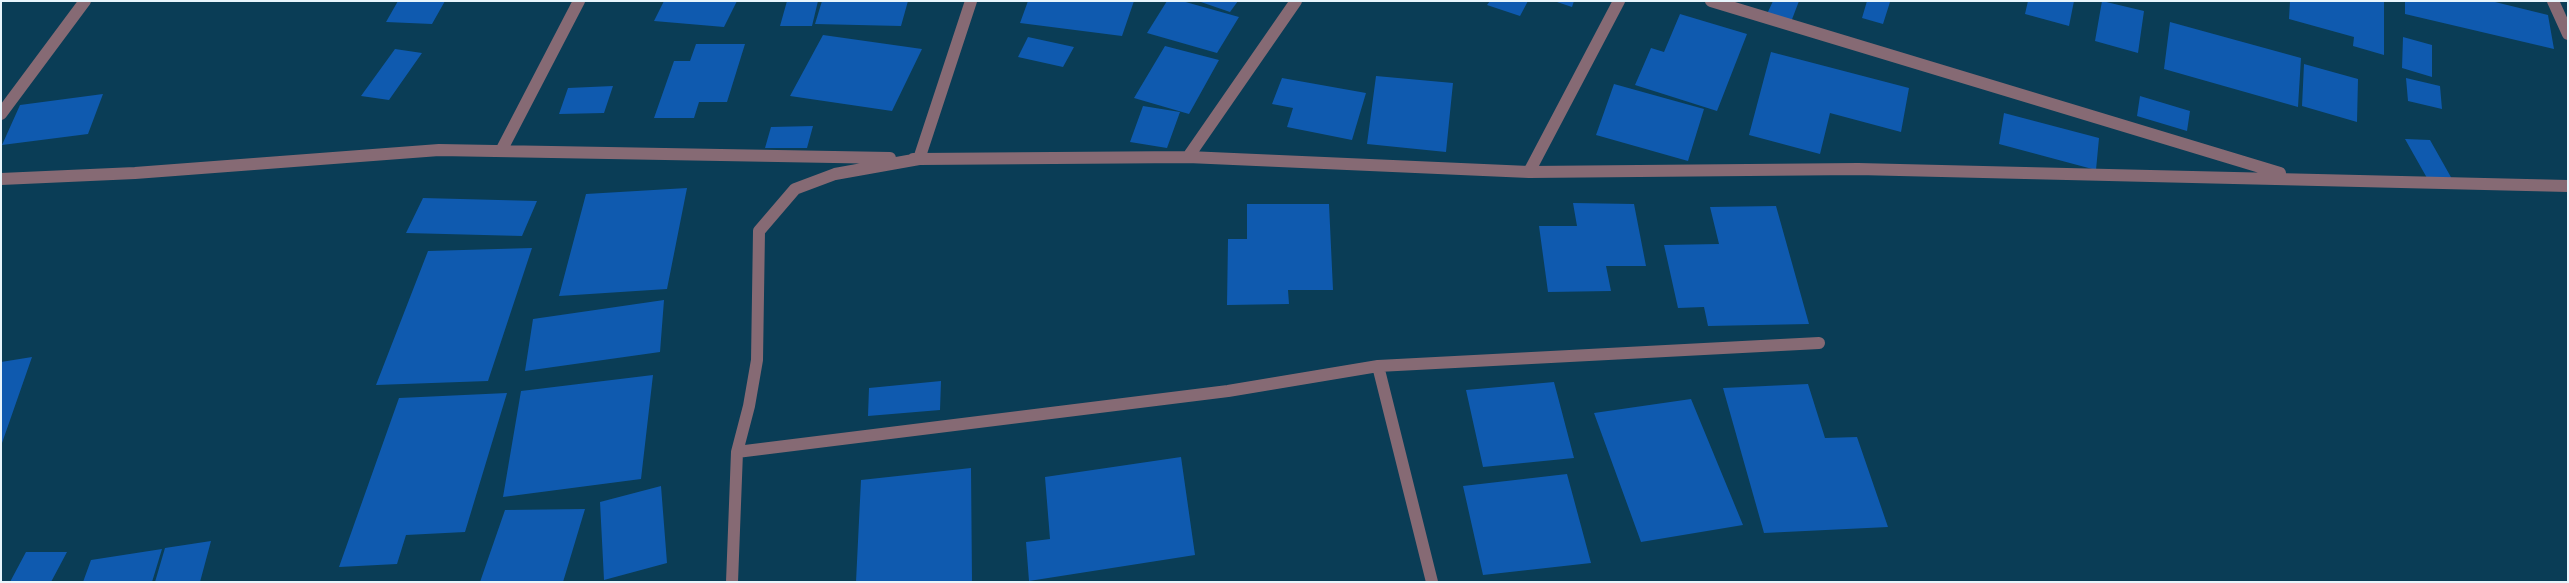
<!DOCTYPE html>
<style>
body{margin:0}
#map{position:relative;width:2569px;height:583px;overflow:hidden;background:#0a3d56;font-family:Georgia,serif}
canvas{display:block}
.frame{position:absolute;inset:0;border:2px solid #e8f5fc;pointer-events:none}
</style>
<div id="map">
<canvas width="2569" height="583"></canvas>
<div class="frame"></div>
</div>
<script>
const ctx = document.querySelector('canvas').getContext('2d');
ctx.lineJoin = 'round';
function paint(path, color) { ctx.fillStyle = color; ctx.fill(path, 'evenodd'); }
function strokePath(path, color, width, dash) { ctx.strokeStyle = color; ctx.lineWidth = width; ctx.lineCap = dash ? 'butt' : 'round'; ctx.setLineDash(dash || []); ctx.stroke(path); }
const building = new Path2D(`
 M 398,1 L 445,1 L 432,24 L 386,22 Z
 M 664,1 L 737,1 L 724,27 L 654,21 Z
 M 787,1 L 818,1 L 812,26 L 780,26 Z
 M 822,1 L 908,1 L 901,26 L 815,24 Z
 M 1028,1 L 1134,1 L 1122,36 L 1020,23 Z
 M 1167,1 L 1182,1 L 1239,17 L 1217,53 L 1147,33 Z
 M 1198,1 L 1238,1 L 1230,12 Z
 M 1490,1 L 1528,1 L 1520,16 L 1487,5 Z
 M 1554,1 L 1574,1 L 1572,7 Z
 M 1773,1 L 1799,1 L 1791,22 L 1767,14 Z
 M 1867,1 L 1890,2 L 1883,24 L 1862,18 Z
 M 2028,1 L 2074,1 L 2069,26 L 2025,14 Z
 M 2102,1 L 2144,11 L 2138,53 L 2095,41 Z
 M 2290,1 L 2384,1 L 2384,55 L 2353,46 L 2354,37 L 2289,19 Z
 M 2405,1 L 2491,1 L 2548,15 L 2554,49 L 2405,14 Z
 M 1680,14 L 1747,34 L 1717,111 L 1635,85 L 1651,48 L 1664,52 Z
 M 2170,22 L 2301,58 L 2298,107 L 2164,69 Z
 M 823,35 L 922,49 L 892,111 L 790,96 Z
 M 1028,37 L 1074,47 L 1063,67 L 1018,57 Z
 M 2403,37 L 2432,45 L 2432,77 L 2402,68 Z
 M 696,44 L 745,44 L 727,102 L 699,102 L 694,118 L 654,118 L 674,61 L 690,61 Z
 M 1165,46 L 1219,60 L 1189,114 L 1134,98 Z
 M 395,49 L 422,53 L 389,100 L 361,96 Z
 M 1771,52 L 1909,88 L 1901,132 L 1830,113 L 1820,154 L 1749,135 Z
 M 2304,64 L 2358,79 L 2357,122 L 2302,106 Z
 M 1376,76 L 1453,83 L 1446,152 L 1367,144 Z
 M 1282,78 L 1366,93 L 1352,140 L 1287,127 L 1293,108 L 1272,104 Z
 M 2406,78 L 2440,86 L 2442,109 L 2408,101 Z
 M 1614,84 L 1704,109 L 1688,161 L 1596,135 Z
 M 613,86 L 604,113 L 559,114 L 568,88 Z
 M 103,94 L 88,134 L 2,145 L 20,105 Z
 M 2140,96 L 2190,111 L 2187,131 L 2137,116 Z
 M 1143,106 L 1180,112 L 1167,148 L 1130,142 Z
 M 2004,113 L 2099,138 L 2096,170 L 1999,144 Z
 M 813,126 L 807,148 L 765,148 L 771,127 Z
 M 2405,139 L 2430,140 L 2452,179 L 2427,178 Z
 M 687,188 L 667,289 L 559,296 L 586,194 Z
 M 423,198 L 537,201 L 522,236 L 406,233 Z
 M 1573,203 L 1634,204 L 1646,266 L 1606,266 L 1611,291 L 1548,292 L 1539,226 L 1577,226 Z
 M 1247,204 L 1329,204 L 1333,290 L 1288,290 L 1289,304 L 1227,305 L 1228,239 L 1247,239 Z
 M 1776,206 L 1809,324 L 1708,326 L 1704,307 L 1678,308 L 1664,245 L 1719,244 L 1710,207 Z
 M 532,248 L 488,381 L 376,385 L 428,251 Z
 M 664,300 L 660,352 L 525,371 L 533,319 Z
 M 32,357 L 2,443 L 1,443 L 1,362 Z
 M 653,375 L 641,479 L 503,497 L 521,391 Z
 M 941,381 L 940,410 L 868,416 L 869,388 Z
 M 1554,382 L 1574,458 L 1483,467 L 1466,390 Z
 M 1808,384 L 1825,438 L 1857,437 L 1888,527 L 1764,533 L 1723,388 Z
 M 507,393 L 465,532 L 406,535 L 397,564 L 339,567 L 399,398 Z
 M 1691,399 L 1743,525 L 1641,542 L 1594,413 Z
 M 1181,457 L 1195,555 L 1029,581 L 1026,542 L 1050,539 L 1045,477 Z
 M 971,468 L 972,582 L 856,582 L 861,480 Z
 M 1567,474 L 1591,563 L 1483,575 L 1463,486 Z
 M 661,486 L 667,563 L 604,580 L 600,502 Z
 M 585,509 L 563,582 L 480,582 L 505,510 Z
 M 211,541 L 200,582 L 155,582 L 165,548 Z
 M 162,549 L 152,582 L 83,582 L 91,560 Z
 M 26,552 L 67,552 L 51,582 L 10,582 Z`);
const street = new Path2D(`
 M 1711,1 L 2280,173
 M 2553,1 L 2568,34
 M 1,114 L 85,1
 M 501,151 L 579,1
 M 1188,157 L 1296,1
 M 913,159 L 919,159 L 971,1
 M 1529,172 L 1619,1
 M 1,179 L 135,173 L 439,150 L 890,158
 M 1378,366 L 1819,343
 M 737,452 L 1228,391 L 1378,366 L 1432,582
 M 732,582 L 737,452 L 749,406 L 757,360 L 759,231 L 795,189 L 835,174 L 919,159 L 1188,157 L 1529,172 L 1858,169 L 2568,186`);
paint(building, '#0f5aaf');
strokePath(street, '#866a74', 12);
</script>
